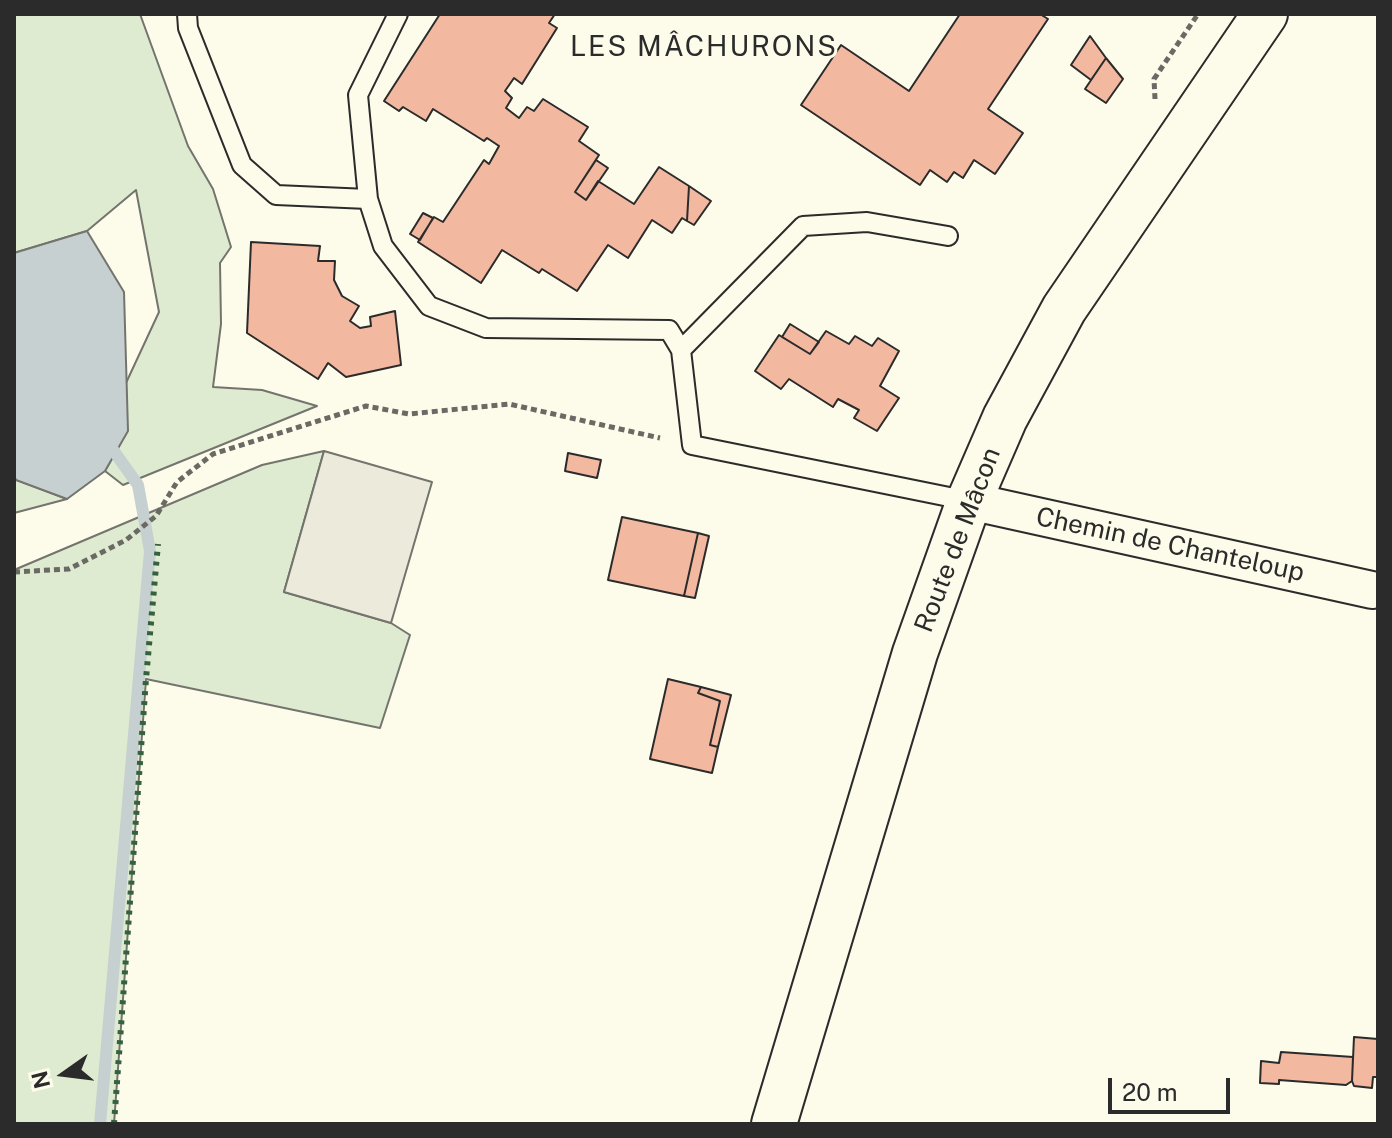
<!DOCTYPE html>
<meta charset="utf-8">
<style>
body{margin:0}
#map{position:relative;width:1392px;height:1138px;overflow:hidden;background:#fdfbea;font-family:"Public Sans",sans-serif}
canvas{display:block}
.frame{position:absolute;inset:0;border:16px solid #2b2b2b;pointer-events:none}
.north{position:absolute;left:24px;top:1034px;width:80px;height:80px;-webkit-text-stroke:6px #fdfbea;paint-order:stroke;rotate:256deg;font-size:22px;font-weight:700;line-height:32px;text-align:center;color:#2b2b2b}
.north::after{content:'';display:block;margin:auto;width:28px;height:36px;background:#2b2b2b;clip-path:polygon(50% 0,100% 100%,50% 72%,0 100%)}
.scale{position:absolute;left:1108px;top:1078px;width:122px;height:36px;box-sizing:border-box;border:4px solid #2b2b2b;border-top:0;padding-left:10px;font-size:24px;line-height:28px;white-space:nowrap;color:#2b2b2b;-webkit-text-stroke:6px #fdfbea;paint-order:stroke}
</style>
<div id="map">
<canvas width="1392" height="1138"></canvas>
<div class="frame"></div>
<div class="north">N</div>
<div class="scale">20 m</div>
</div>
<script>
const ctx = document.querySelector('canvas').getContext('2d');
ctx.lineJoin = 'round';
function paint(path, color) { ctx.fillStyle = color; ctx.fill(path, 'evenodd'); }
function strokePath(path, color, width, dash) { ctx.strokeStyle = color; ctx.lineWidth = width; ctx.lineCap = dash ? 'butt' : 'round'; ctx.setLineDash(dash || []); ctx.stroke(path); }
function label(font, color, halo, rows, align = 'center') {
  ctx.font = font + ' "Public Sans",sans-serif'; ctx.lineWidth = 6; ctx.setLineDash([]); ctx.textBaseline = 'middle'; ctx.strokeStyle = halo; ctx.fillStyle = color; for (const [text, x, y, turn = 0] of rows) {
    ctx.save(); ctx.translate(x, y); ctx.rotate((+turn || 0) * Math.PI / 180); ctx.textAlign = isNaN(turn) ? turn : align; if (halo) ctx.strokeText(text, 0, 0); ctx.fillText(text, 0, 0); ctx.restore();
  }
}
const green = new Path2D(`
 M 14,14 L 140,14 L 188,146 L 213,189 L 231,247 L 220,263 L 221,324 L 213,387 L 262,390 L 317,406 L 123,485 L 105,471 L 127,431 L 126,383 L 159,312 L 136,190 L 87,231 L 14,253 Z
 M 324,451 L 284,592 L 391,623 L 410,635 L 380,728 L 146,679 L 114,1124 L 14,1124 L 14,570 L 262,465 Z
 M 14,475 L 17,480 L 67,499 L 14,513 Z`);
const parking = new Path2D(`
 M 324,451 L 432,482 L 391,623 L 284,592 Z`);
const water = new Path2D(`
 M 87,231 L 124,292 L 128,431 L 105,471 L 67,499 L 16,480 L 14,475 L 14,253 Z`);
const stream = new Path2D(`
 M 100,1124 L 150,551 L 138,485 L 106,440`);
const building = new Path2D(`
 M 440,14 L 555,14 L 549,23 L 557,28 L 522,84 L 514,78 L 505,91 L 512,98 L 506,108 L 519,118 L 527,107 L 534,111 L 543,99 L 588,127 L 579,141 L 599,155 L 575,192 L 586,200 L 598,181 L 634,204 L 659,167 L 689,186 L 687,221 L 682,218 L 672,233 L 652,220 L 628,258 L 608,245 L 577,291 L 542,269 L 539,273 L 502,250 L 481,283 L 418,242 L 434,217 L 443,222 L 484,160 L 489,164 L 499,146 L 487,138 L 484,141 L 433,109 L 426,121 L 403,107 L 399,111 L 384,101 Z
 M 960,14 L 1040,14 L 1048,19 L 988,109 L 1023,133 L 995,174 L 974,160 L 963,178 L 954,172 L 947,182 L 930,170 L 920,185 L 801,105 L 841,45 L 909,91 Z
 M 1090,36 L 1106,58 L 1091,80 L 1071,65 Z
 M 1106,58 L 1123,79 L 1106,103 L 1085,89 Z
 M 596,160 L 608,168 L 586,200 L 575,192 Z
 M 689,186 L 711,201 L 694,225 L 687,221 Z
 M 423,213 L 433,218 L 420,240 L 410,234 Z
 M 251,242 L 320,246 L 318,261 L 335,261 L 334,280 L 342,296 L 359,306 L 350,321 L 360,328 L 371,326 L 370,317 L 395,311 L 401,365 L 346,377 L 328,363 L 318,379 L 247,333 Z
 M 790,324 L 819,342 L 810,354 L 782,337 Z
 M 826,331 L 849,344 L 855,336 L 872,346 L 878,338 L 899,351 L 880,386 L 899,398 L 877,431 L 854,418 L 859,410 L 838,399 L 833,407 L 789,379 L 781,389 L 755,371 L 779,335 L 810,354 Z
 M 568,453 L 601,460 L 597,478 L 565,471 Z
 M 622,517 L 698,533 L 684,596 L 608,580 Z
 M 698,533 L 709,536 L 695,598 L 684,596 Z
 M 668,679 L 701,687 L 698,693 L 720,701 L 710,745 L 718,747 L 712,773 L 650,759 Z
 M 701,687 L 731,695 L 718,747 L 710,745 L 720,701 L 698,693 Z
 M 1354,1037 L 1378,1039 L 1378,1077 L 1373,1077 L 1372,1088 L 1354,1086 L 1352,1081 Z
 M 1281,1052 L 1353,1057 L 1352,1081 L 1346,1085 L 1279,1080 L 1279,1084 L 1260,1083 L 1261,1061 L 1279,1063 Z`);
const path = new Path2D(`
 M 1155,99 L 1154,79 L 1198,14
 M 14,572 L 69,569 L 126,540 L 156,516 L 177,482 L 213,454 L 366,406 L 409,414 L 509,404 L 660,438`);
const service = new Path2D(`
 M 187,14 L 188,28 L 242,165 L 276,195 L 368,199
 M 398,14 L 358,95 L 368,199 L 383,246 L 429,306 L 486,328 L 669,330 L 681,350 L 692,445 L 969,501
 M 681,350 L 803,226 L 867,222 L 948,236`);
const minor = new Path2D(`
 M 969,501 L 1372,590`);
const tertiary = new Path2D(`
 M 774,1124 L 915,653 L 969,501 L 1005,418 L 1064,309 L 1265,14`);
const hedge = new Path2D(`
 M 114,1124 L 146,679 L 158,544`);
const streetNames = [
 ["Route de Mâcon",958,540,-69],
 ["Chemin de Chanteloup",1170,545,12]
];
const neighbourhoodNames = [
 ["LES MÂCHURONS",704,47]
];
paint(green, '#deebd1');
strokePath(green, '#74746e', 2);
paint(parking, '#eceadb');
strokePath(parking, '#74746e', 2);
paint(water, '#c7d0d0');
strokePath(water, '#74746e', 2);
strokePath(stream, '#c7d0d0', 12);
paint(building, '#f2b8a0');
strokePath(building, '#2b2b2b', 2);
strokePath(service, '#2b2b2b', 22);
strokePath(minor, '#2b2b2b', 40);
strokePath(tertiary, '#2b2b2b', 48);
strokePath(path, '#6a6964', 5, [6, 4]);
strokePath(service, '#fdfbea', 18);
strokePath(minor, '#fdfbea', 36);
strokePath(tertiary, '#fdfbea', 44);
strokePath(hedge, '#34623c', 6, [4, 6]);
label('26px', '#2b2b2b', '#fdfbea', streetNames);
ctx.letterSpacing = '2px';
label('28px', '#2b2b2b', '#fdfbea', neighbourhoodNames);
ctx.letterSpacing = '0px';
</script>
